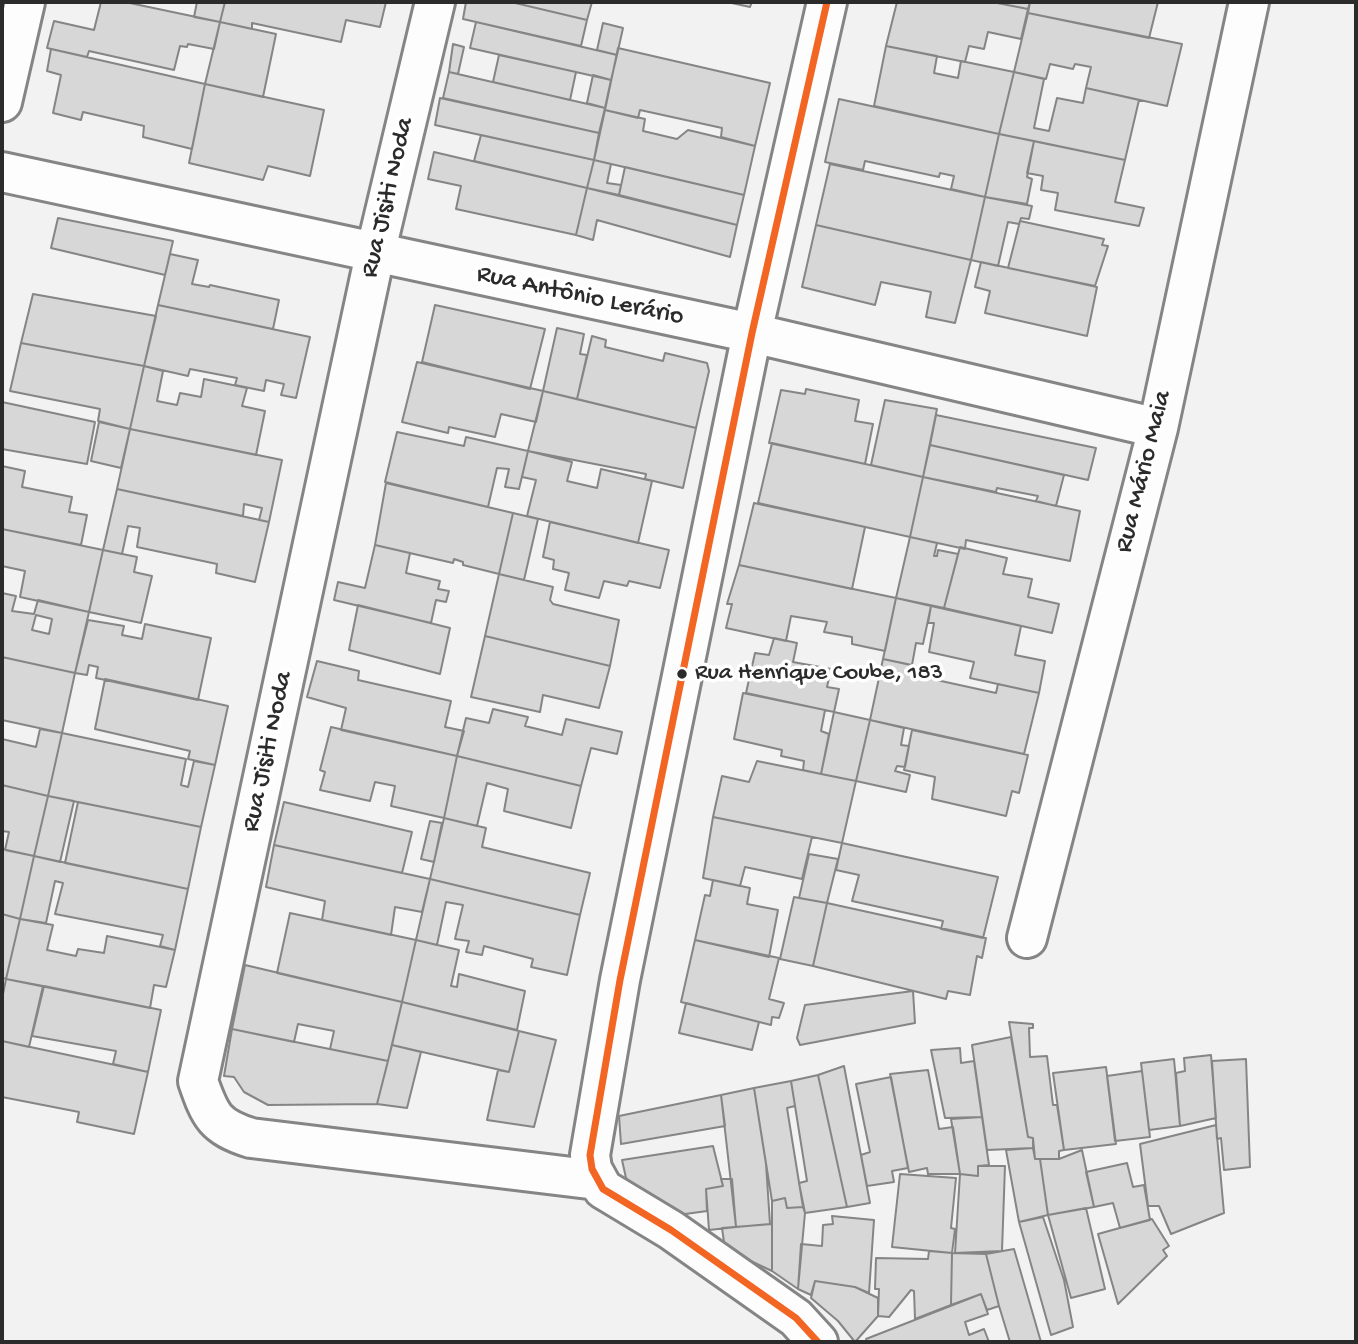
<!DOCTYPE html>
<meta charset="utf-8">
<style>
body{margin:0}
#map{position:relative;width:1358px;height:1344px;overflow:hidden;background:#f2f2f2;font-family:"Gochi Hand",sans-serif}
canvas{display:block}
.frame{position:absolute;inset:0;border:4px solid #2b2b2b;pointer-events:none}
</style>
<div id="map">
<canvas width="1358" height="1344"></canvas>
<div class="frame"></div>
</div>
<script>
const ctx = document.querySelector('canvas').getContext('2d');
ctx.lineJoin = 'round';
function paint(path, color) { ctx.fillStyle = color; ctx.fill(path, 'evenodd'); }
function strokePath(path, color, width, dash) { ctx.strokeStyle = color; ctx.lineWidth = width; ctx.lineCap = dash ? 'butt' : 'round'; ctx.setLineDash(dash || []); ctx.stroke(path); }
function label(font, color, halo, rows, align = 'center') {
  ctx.font = font + ' "Gochi Hand",sans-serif'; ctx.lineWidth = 7; ctx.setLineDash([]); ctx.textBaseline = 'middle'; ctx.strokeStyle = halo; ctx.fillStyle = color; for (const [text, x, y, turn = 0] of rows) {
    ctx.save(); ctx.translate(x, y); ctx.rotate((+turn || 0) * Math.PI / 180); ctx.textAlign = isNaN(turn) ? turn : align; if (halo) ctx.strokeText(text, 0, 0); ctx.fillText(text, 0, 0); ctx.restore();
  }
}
const building = new Path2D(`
 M 101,2 L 125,2 L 220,22 L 214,49 L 188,44 L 187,47 L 180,46 L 174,70 L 89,51 L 87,57 L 47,48 L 54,21 L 94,30 Z
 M 197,2 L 225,2 L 220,22 L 194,17 Z
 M 225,2 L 386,2 L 380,27 L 346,20 L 341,42 L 252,23 L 252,29 L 220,22 Z
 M 466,2 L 511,2 L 587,20 L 581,46 L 463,19 Z
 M 511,2 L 592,2 L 587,20 Z
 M 727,2 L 752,2 L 750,7 Z
 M 897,2 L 992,2 L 1028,9 L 1021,39 L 988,32 L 984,49 L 969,46 L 965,62 L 886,46 Z
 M 992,2 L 1030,2 L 1028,9 Z
 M 1030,2 L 1158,2 L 1149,38 L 1028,13 Z
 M 1028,13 L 1182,44 L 1167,106 L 1086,88 L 1091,67 L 1075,64 L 1073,69 L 1050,64 L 1046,79 L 1014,72 Z
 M 220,22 L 276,34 L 263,97 L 205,84 Z
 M 476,22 L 617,55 L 611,80 L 470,48 Z
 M 603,23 L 623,28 L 617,55 L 597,50 Z
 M 453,44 L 464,47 L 458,74 L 449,72 Z
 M 886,46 L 937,56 L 934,73 L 958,78 L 961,61 L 1014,72 L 999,134 L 874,106 Z
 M 618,48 L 770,83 L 755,146 L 721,137 L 722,128 L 640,110 L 638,118 L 605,110 Z
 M 51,49 L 205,84 L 192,149 L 143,137 L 144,126 L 83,112 L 81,120 L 53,113 L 61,75 L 47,71 Z
 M 499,55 L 576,72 L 570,100 L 493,82 Z
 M 449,72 L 605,108 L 599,133 L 443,98 Z
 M 1014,72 L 1044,79 L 1034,128 L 1049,131 L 1057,98 L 1083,103 L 1086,88 L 1139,100 L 1125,160 L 999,134 Z
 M 593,75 L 611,80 L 605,108 L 587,103 Z
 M 205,84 L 324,110 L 310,176 L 268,166 L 263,180 L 189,163 Z
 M 440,98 L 599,133 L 594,160 L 435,125 Z
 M 839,99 L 999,134 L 985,197 L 951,189 L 954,176 L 940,173 L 939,177 L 865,161 L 863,170 L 825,162 Z
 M 605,110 L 645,119 L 643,131 L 677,139 L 688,130 L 755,146 L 744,195 L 594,160 Z
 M 999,134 L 1034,141 L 1027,177 L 1032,179 L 1027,204 L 985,197 Z
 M 481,135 L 594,160 L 587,188 L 474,161 Z
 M 1034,141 L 1125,160 L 1115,202 L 1144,208 L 1139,226 L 1055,210 L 1058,193 L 1041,190 L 1043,176 L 1027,173 Z
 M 434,152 L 587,188 L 576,235 L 456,209 L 461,186 L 428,179 Z
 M 594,160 L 611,164 L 607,183 L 621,185 L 619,195 L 587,188 Z
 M 830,164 L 985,197 L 971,260 L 816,225 Z
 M 625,167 L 744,195 L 737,225 L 619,195 Z
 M 587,188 L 737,225 L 730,257 L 597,220 L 593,240 L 576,235 Z
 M 985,197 L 1032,206 L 1029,219 L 1021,218 L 1019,224 L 1008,222 L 998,266 L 971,260 Z
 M 58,218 L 173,241 L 165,275 L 51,248 Z
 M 1020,221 L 1104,239 L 1102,245 L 1108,246 L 1095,286 L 1008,268 Z
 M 816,225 L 971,260 L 955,323 L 926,317 L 931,292 L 881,282 L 875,305 L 802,287 Z
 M 170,254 L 198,260 L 192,284 L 209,287 L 210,285 L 279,300 L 273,329 L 158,305 Z
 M 981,262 L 1097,287 L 1087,336 L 985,313 L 990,291 L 975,287 Z
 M 33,294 L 156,316 L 144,366 L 21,343 Z
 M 158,305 L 310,337 L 296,398 L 281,395 L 284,384 L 266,380 L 264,391 L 235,385 L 237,378 L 190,369 L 188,376 L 144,366 Z
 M 435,305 L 545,329 L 530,389 L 422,362 Z
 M 557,328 L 584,334 L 580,354 L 587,355 L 577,399 L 543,391 Z
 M 592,336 L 606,340 L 605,347 L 663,361 L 665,353 L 707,363 L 709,371 L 696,428 L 577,399 Z
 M 21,343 L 144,366 L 130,429 L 98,421 L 100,409 L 10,391 Z
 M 417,362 L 543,391 L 536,422 L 501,414 L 495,437 L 449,427 L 448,433 L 402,422 Z
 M 144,366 L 163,371 L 157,401 L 177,405 L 180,393 L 201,397 L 204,379 L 247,388 L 242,406 L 265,411 L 256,455 L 130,429 Z
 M 806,389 L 859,400 L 855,421 L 873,424 L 865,464 L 769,443 L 781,390 L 805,394 Z
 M 543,391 L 696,428 L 683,488 L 645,479 L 646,474 L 528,451 Z
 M 885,400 L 937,409 L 923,477 L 871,465 Z
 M 2,402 L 95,422 L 87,464 L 2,449 Z
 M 936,415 L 1096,448 L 1088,480 L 930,445 Z
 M 99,422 L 130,429 L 121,468 L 91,461 Z
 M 130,429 L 282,460 L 269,522 L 259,520 L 262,508 L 244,504 L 243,516 L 117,489 Z
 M 397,432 L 464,446 L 466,437 L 528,451 L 519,489 L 505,487 L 509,469 L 497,468 L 488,507 L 385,482 Z
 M 772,443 L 923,477 L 910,537 L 758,503 Z
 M 930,445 L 1064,475 L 1056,506 L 1036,501 L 1038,496 L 997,488 L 996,492 L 923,477 Z
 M 528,451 L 572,462 L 567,481 L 597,488 L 601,469 L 652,481 L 638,543 L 527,516 L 536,480 L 522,477 Z
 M 2,466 L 25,471 L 22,487 L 72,497 L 69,512 L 87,515 L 81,545 L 2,529 Z
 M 923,477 L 1080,511 L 1070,561 L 966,540 L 965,549 L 910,537 Z
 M 386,483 L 513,513 L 499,574 L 463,565 L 463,562 L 454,559 L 453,563 L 375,545 Z
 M 117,489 L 269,522 L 255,582 L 216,573 L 217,564 L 137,547 L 140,528 L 128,526 L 122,554 L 103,550 Z
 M 754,503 L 865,527 L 852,589 L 739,565 Z
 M 513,513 L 538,519 L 524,580 L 499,574 Z
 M 550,522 L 669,550 L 660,588 L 629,581 L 627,586 L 604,581 L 599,598 L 565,590 L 569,573 L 553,569 L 554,560 L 543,557 Z
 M 2,529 L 103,550 L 89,612 L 20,597 L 25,571 L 2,566 Z
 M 910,537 L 937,543 L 934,556 L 937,556 L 938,550 L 958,554 L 944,608 L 896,598 Z
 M 375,545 L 410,553 L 406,573 L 440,581 L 438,589 L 449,591 L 446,602 L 436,600 L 431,623 L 334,600 L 338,582 L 365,588 Z
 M 960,547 L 1007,558 L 1003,574 L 1032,579 L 1028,597 L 1059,604 L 1052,633 L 944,608 Z
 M 103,550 L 137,557 L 134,572 L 152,576 L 141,623 L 89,612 Z
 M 739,565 L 896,598 L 885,651 L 852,644 L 852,637 L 824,632 L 827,622 L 791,616 L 786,641 L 726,628 L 732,604 L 727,604 Z
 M 499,574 L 553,587 L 550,600 L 553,604 L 619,620 L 610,666 L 485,636 Z
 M 2,593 L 16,596 L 12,611 L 34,614 L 38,600 L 89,612 L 75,673 L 2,657 ZM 36,615 L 52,619 L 49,634 L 32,630 Z
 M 896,598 L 931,606 L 923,644 L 916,643 L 912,665 L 883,659 Z
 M 358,605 L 450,628 L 440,674 L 349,650 Z
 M 931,606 L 1021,626 L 1015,655 L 1045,661 L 1039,693 L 970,678 L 974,662 L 929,652 L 934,623 L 928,623 Z
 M 88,620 L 124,626 L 122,635 L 142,639 L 145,624 L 211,638 L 198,700 L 96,678 L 98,667 L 89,665 L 87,675 L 75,673 Z
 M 485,636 L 610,666 L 599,708 L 543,695 L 540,712 L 471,697 Z
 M 774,638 L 797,643 L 793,662 L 831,669 L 827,687 L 839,689 L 834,712 L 746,693 L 755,653 L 769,655 Z
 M 2,657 L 75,673 L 62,733 L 2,720 Z
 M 883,659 L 934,670 L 932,679 L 996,693 L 998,684 L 1039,693 L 1024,754 L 870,720 Z
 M 317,661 L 359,671 L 358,680 L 451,701 L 445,727 L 464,731 L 457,756 L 341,730 L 346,708 L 307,697 Z
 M 105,679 L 228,706 L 215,765 L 188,759 L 190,751 L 95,729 Z
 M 743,693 L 825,710 L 821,731 L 829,734 L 821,774 L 803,770 L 804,761 L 781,756 L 782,750 L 734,739 Z
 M 493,709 L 528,717 L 525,726 L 562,735 L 566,719 L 622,732 L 617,754 L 591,748 L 581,786 L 457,756 L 466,718 L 489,723 Z
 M 834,712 L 870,720 L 856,781 L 821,774 Z
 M 870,720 L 904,728 L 901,745 L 909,746 L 905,767 L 897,766 L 895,771 L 910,775 L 906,792 L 856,781 Z
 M 331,727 L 457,756 L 444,818 L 391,806 L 395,786 L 375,782 L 370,801 L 320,790 L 325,772 L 320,770 Z
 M 40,729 L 62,733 L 48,796 L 2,785 L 2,739 L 36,747 Z
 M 912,730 L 1028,755 L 1019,793 L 1012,791 L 1006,816 L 932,799 L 935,777 L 904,770 Z
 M 62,733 L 186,759 L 181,785 L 188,787 L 194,761 L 215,765 L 201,827 L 48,796 Z
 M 457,756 L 581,786 L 571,828 L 504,811 L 508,789 L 487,783 L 477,826 L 444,818 Z
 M 757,761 L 856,781 L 842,843 L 713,817 L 722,776 L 749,782 Z
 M 2,785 L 48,796 L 34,856 L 5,850 L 9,832 L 2,831 Z
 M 48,796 L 74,801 L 60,862 L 34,856 Z
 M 78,802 L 201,827 L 188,889 L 65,863 Z
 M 284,802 L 412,832 L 402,873 L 274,845 Z
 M 713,817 L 812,837 L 802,879 L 745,867 L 740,886 L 703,878 Z
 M 444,818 L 486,828 L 482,847 L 590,873 L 580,915 L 430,879 Z
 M 430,821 L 442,823 L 434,862 L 421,859 Z
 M 842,843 L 998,877 L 983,938 L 941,929 L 943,921 L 852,901 L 859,875 L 836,870 Z
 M 274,845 L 430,879 L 422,912 L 395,907 L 391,935 L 322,920 L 325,901 L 266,887 Z
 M 2,849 L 34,856 L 20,919 L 2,914 Z
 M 809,854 L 838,859 L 827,903 L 799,898 Z
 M 34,856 L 188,889 L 175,950 L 160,946 L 163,935 L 55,914 L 63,883 L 55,881 L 46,923 L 20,919 Z
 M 430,879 L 580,915 L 567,975 L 531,967 L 533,959 L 484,946 L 482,955 L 466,952 L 469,941 L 455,939 L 463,905 L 446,902 L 437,945 L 416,940 Z
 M 713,880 L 750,888 L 747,904 L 778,910 L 769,957 L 695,940 L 705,895 L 710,896 Z
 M 794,897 L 827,903 L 813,966 L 780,959 Z
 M 827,903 L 986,938 L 982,958 L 977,956 L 970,995 L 948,991 L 946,999 L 813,966 Z
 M 290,913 L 416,940 L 402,1002 L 277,973 Z
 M 2,914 L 20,919 L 6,979 L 2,978 Z
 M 20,919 L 53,925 L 47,950 L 76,956 L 78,949 L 104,953 L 107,936 L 175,950 L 166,987 L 154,985 L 150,1008 L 6,979 Z
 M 416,940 L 459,950 L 451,986 L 457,987 L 459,974 L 525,991 L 517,1030 L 402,1002 Z
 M 695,940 L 779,958 L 769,999 L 784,1003 L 779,1018 L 772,1017 L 771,1025 L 681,1002 Z
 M 245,965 L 402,1002 L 388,1061 L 330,1049 L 334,1031 L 298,1024 L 294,1042 L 232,1029 Z
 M 6,979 L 43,986 L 29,1047 L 2,1041 L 2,999 Z
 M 44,986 L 161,1010 L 148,1072 L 113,1064 L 116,1051 L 32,1036 Z
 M 913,991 L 915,1023 L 800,1045 L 797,1038 L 805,1005 Z
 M 402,1002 L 519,1031 L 509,1072 L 392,1045 Z
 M 686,1003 L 759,1022 L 752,1050 L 679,1033 Z
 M 1009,1022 L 1033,1024 L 1033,1028 L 1029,1028 L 1030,1057 L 1047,1056 L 1053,1105 L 1057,1105 L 1064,1150 L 1059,1151 L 1059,1159 L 1035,1159 L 1033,1138 L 1028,1137 Z
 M 232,1029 L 388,1061 L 377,1104 L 268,1105 L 244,1092 L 234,1077 L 224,1076 Z
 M 519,1031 L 556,1040 L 534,1127 L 487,1120 L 498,1070 L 509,1072 Z
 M 1011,1037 L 1028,1137 L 1033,1138 L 1033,1148 L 987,1150 L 972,1045 Z
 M 2,1041 L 148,1072 L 134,1134 L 77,1122 L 79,1112 L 2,1097 Z
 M 392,1045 L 421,1052 L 407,1108 L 377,1104 Z
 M 960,1048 L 961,1063 L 974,1061 L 982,1117 L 945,1118 L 931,1050 Z
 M 1211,1055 L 1216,1118 L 1180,1126 L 1176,1073 L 1185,1071 L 1184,1058 Z
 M 1174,1059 L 1180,1126 L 1149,1130 L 1141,1063 Z
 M 1246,1059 L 1250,1167 L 1224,1170 L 1221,1138 L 1217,1139 L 1212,1061 Z
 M 844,1066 L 870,1203 L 847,1207 L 818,1075 Z
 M 1106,1067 L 1116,1144 L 1064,1150 L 1053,1073 Z
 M 928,1070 L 939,1129 L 953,1127 L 960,1174 L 928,1174 L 927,1168 L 909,1172 L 890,1074 Z
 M 1142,1071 L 1150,1137 L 1115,1141 L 1107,1076 Z
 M 818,1075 L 847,1207 L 805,1213 L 799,1183 L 807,1181 L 791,1081 Z
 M 891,1077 L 908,1168 L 892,1171 L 894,1182 L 867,1186 L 861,1155 L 870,1152 L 856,1084 Z
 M 791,1081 L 795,1106 L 787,1108 L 803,1207 L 787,1208 L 785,1198 L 772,1201 L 754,1088 Z
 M 754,1088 L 766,1164 L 770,1224 L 736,1227 L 721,1095 Z
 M 721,1095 L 725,1126 L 621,1144 L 619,1116 Z
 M 982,1117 L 989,1165 L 978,1166 L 978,1176 L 960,1174 L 951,1119 Z
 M 1216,1125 L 1224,1213 L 1171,1234 L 1159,1206 L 1148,1206 L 1140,1144 Z
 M 713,1146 L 723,1186 L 706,1189 L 707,1211 L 678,1215 L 641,1201 L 626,1178 L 622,1160 Z
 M 1033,1148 L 1035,1159 L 1040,1159 L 1048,1215 L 1019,1222 L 1006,1150 Z
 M 1082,1150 L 1094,1207 L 1048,1215 L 1040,1159 L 1059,1159 Z
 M 1127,1163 L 1133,1187 L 1144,1185 L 1150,1220 L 1120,1228 L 1113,1203 L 1094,1207 L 1086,1172 Z
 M 978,1166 L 1005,1166 L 1002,1251 L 955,1253 L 960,1174 L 978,1176 Z
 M 900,1174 L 956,1178 L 951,1228 L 955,1229 L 952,1253 L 892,1247 Z
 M 721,1179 L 732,1179 L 736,1227 L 709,1230 L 706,1189 L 723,1186 Z
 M 785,1198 L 787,1208 L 803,1207 L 805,1213 L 798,1289 L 772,1271 L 772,1201 Z
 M 1086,1208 L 1105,1289 L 1071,1298 L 1048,1215 Z
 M 832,1216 L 874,1220 L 869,1293 L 855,1287 L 815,1281 L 811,1295 L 798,1289 L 801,1244 L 822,1246 L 823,1225 L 833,1224 Z
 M 1043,1217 L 1064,1280 L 1073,1327 L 1051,1335 L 1019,1222 Z
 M 1152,1219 L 1169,1246 L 1163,1250 L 1167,1256 L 1118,1304 L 1098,1234 Z
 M 772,1224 L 772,1271 L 725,1249 L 722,1228 Z
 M 1014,1249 L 1041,1342 L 1010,1342 L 999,1306 L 986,1254 Z
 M 929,1251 L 952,1253 L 951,1305 L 915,1319 L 914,1291 L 911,1290 L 889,1317 L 878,1316 L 879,1289 L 875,1289 L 876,1258 L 928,1259 Z
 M 952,1253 L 986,1254 L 999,1306 L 987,1310 L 981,1294 L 951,1305 Z
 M 815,1281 L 855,1287 L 878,1298 L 878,1316 L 855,1342 L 838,1321 L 811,1298 Z
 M 981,1294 L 988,1314 L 965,1322 L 969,1335 L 984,1329 L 989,1342 L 867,1342 L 866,1339 Z`);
const minor = new Path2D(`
 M 435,2 L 375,254 L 198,1081 C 210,1116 215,1127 251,1138 L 597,1180
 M 2,102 L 25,2
 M 2,172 L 752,333 L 1158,428
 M 1027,938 L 1158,428 L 1249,2
 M 818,1342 L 796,1318 L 671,1230 L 603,1189 L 592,1169 L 590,1155 L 620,980 L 752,333 L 827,2`);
const bus1 = new Path2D(`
 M 818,1342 L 796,1318 L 671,1230 L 603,1189 L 592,1169 L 590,1155 L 620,980 L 752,333 L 827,2`);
const markers = [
 [682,674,6,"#2b2b2b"]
];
const busNames = [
 ["Rua Henrique Coube, 183",695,674]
];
const streetNames = [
 ["Rua Jisiti Noda",389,198,-77],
 ["Rua Antônio Lerário",580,297,12],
 ["Rua Mário Maia",1145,472,-76],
 ["Rua Jisiti Noda",269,752,-78]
];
paint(building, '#d7d7d7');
strokePath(building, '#858585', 2);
strokePath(minor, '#858585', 44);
strokePath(minor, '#fdfdfd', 38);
strokePath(bus1, '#f26522', 7);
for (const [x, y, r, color] of markers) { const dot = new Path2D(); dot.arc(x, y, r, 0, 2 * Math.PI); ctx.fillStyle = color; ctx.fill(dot); strokePath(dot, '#fff', 2.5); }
label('24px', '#2b2b2b', '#fff', busNames, 'left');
label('26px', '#2b2b2b', '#fff', streetNames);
</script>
